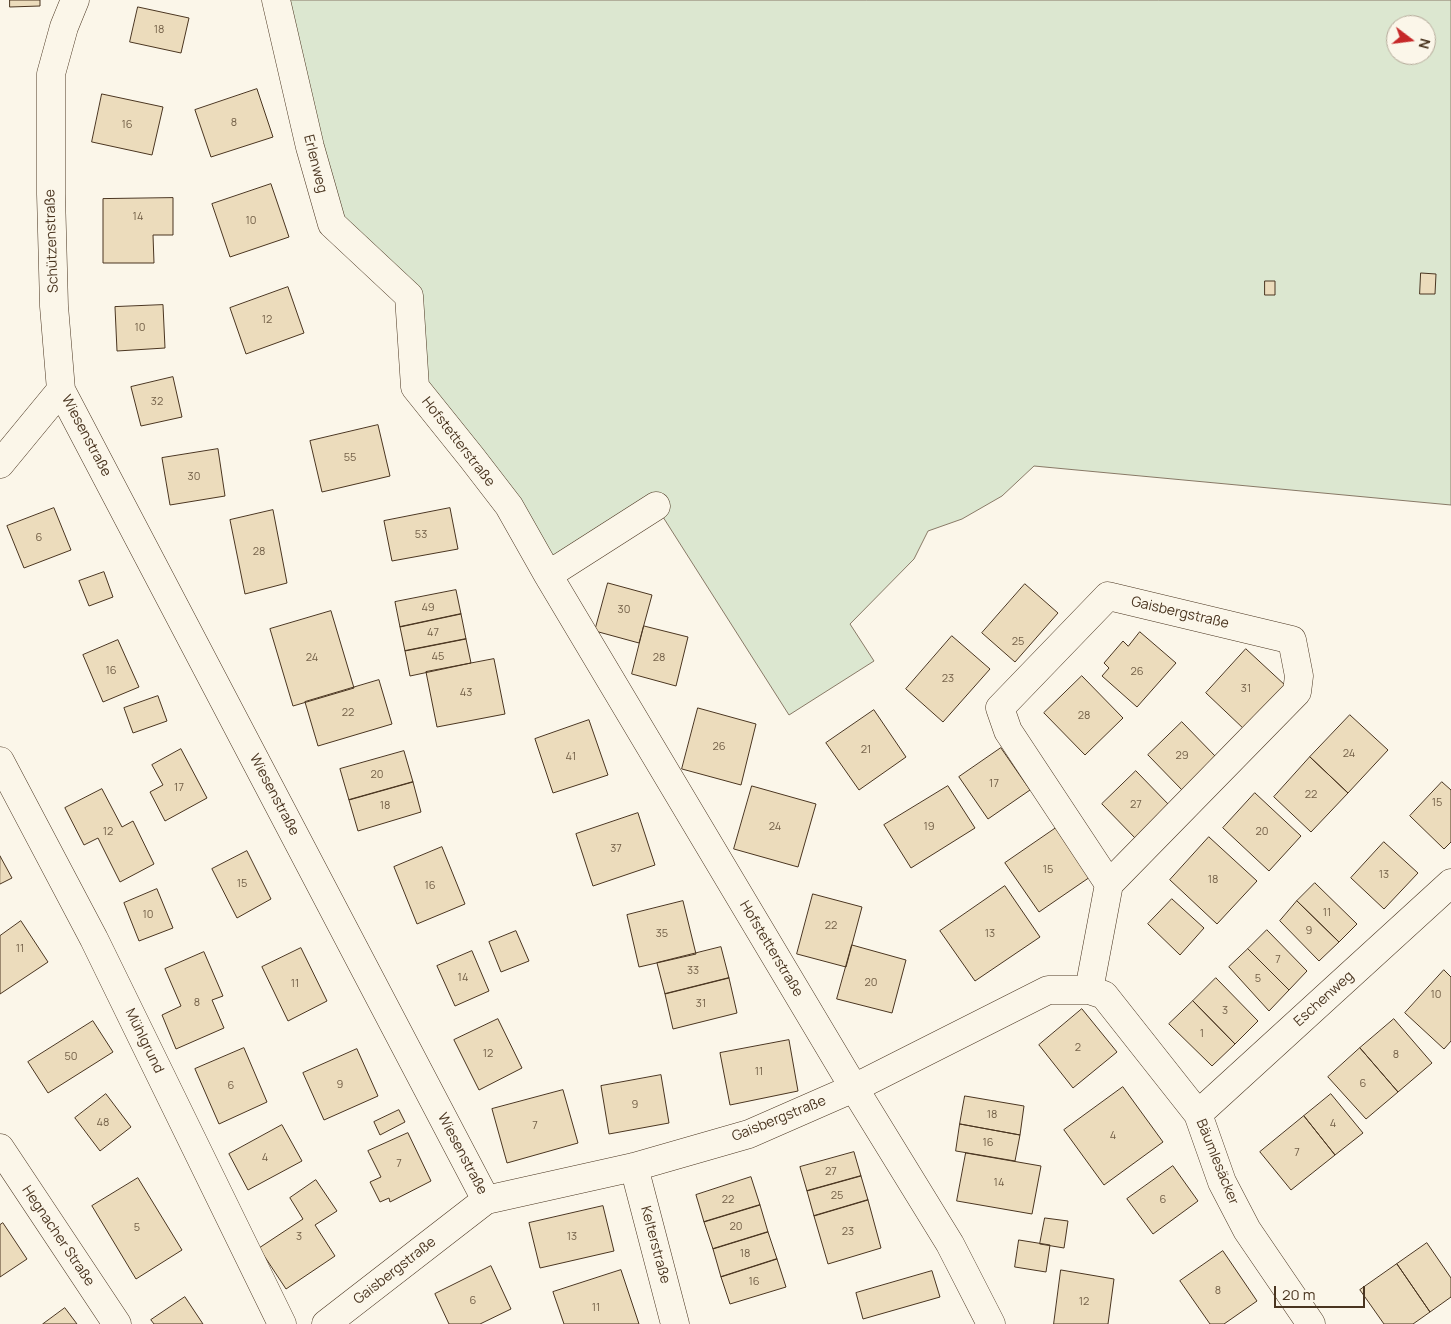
<!DOCTYPE html>
<meta charset="utf-8">
<style>
body{margin:0}
#map{position:relative;width:1451px;height:1324px;overflow:hidden;background:#fbf6e9;font-family:Manrope,sans-serif}
canvas{display:block}
.north{position:absolute;left:1386px;top:15px;width:50px;height:50px;box-sizing:border-box;background:#fbf6e9;border:1px solid #b4a999;border-radius:50%;rotate:105deg;font-size:14px;font-weight:700;line-height:20px;text-align:center;color:#4a3520}
.north::after{content:'';display:block;margin:auto;width:18px;height:22px;background:#c62828;clip-path:polygon(50% 0,100% 100%,50% 72%,0 100%)}
.scale{position:absolute;left:1274px;top:1286px;width:91px;height:22px;box-sizing:border-box;border:2px solid #4a3520;border-top:0;padding-left:6px;font-size:15px;line-height:18px;white-space:nowrap;color:#4a3520;-webkit-text-stroke:4px #fbf6e9;paint-order:stroke}
</style>
<div id="map">
<canvas width="1451" height="1324"></canvas>
<div class="north">N</div>
<div class="scale">20 m</div>
</div>
<script>
const ctx = document.querySelector('canvas').getContext('2d');
ctx.lineJoin = 'round';
function paint(path, color) { ctx.fillStyle = color; ctx.fill(path, 'evenodd'); }
function strokePath(path, color, width, dash) { ctx.strokeStyle = color; ctx.lineWidth = width; ctx.lineCap = dash ? 'butt' : 'round'; ctx.setLineDash(dash || []); ctx.stroke(path); }
function label(font, color, halo, rows, align = 'center') {
  ctx.font = font + ' Manrope,sans-serif'; ctx.lineWidth = 4; ctx.setLineDash([]); ctx.textBaseline = 'middle'; ctx.strokeStyle = halo; ctx.fillStyle = color; for (const [text, x, y, turn = 0] of rows) {
    ctx.save(); ctx.translate(x, y); ctx.rotate((+turn || 0) * Math.PI / 180); ctx.textAlign = isNaN(turn) ? turn : align; if (halo) ctx.strokeText(text, 0, 0); ctx.fillText(text, 0, 0); ctx.restore();
  }
}
const green = new Path2D(`
 M 282,0 L 1451,0 L 1451,505 L 1034,466 L 1002,496 L 962,519 L 928,531 L 914,559 L 850,624 L 874,661 L 789,715 L 656,506 L 548,575 L 415,387 L 409,296 L 327,210 ZM 1396,25 L 1426,25 L 1426,55 L 1396,55 Z`);
const building = new Path2D(`
 M 10,0 L 40,0 L 40,6 L 10,7 Z
 M 138,7 L 189,18 L 181,53 L 130,42 Z
 M 257,89 L 273,137 L 211,157 L 195,110 Z
 M 102,94 L 163,107 L 152,155 L 92,142 Z
 M 271,184 L 289,237 L 230,257 L 212,204 Z
 M 173,198 L 173,235 L 153,235 L 154,263 L 103,263 L 103,199 Z
 M 1421,273 L 1436,274 L 1435,294 L 1420,294 Z
 M 1265,281 L 1275,281 L 1275,295 L 1265,295 Z
 M 288,287 L 304,333 L 246,354 L 230,308 Z
 M 163,305 L 165,348 L 117,351 L 115,307 Z
 M 173,377 L 182,417 L 141,426 L 131,387 Z
 M 378,425 L 390,476 L 322,492 L 310,441 Z
 M 218,449 L 225,496 L 170,505 L 162,458 Z
 M 54,508 L 71,550 L 24,568 L 7,526 Z
 M 450,508 L 458,549 L 392,561 L 384,521 Z
 M 273,510 L 287,583 L 245,594 L 230,520 Z
 M 104,572 L 113,597 L 89,606 L 79,581 Z
 M 608,583 L 652,595 L 639,643 L 595,631 Z
 M 1025,584 L 1058,613 L 1015,662 L 982,633 Z
 M 456,590 L 461,614 L 400,627 L 395,602 Z
 M 331,611 L 354,688 L 293,706 L 270,629 Z
 M 461,614 L 466,639 L 405,651 L 400,627 Z
 M 644,626 L 688,637 L 676,686 L 632,674 Z
 M 1140,632 L 1176,663 L 1137,707 L 1102,676 L 1109,668 L 1104,663 L 1123,641 L 1128,646 Z
 M 952,636 L 990,669 L 943,722 L 906,689 Z
 M 466,639 L 471,663 L 410,676 L 405,651 Z
 M 118,640 L 139,687 L 103,702 L 83,655 Z
 M 1246,649 L 1286,686 L 1245,730 L 1206,693 Z
 M 494,659 L 505,714 L 437,727 L 426,672 Z
 M 1082,676 L 1123,718 L 1085,755 L 1044,713 Z
 M 379,680 L 392,724 L 318,746 L 305,702 Z
 M 158,696 L 167,721 L 133,733 L 124,708 Z
 M 698,708 L 756,724 L 741,785 L 682,769 Z
 M 874,710 L 906,757 L 859,790 L 826,743 Z
 M 1350,715 L 1388,750 L 1348,793 L 1310,757 Z
 M 589,720 L 608,775 L 553,793 L 535,739 Z
 M 1182,722 L 1216,757 L 1182,790 L 1148,755 Z
 M 1001,748 L 1030,790 L 988,819 L 959,777 Z
 M 181,749 L 207,798 L 165,821 L 150,792 L 163,785 L 152,765 Z
 M 404,751 L 413,782 L 349,800 L 340,769 Z
 M 1310,757 L 1348,793 L 1311,832 L 1274,797 Z
 M 1136,771 L 1170,806 L 1136,839 L 1102,804 Z
 M 413,782 L 421,812 L 358,831 L 349,800 Z
 M 1442,782 L 1451,790 L 1451,842 L 1444,849 L 1410,816 Z
 M 752,786 L 816,804 L 798,867 L 734,849 Z
 M 948,786 L 975,828 L 911,868 L 884,825 Z
 M 102,789 L 122,827 L 133,821 L 154,864 L 120,882 L 98,838 L 84,845 L 65,808 Z
 M 1255,793 L 1301,836 L 1269,871 L 1223,828 Z
 M 638,813 L 655,865 L 593,886 L 576,834 Z
 M 1056,828 L 1090,877 L 1039,912 L 1005,863 Z
 M 1209,837 L 1257,881 L 1217,924 L 1170,880 Z
 M 1384,842 L 1418,873 L 1384,909 L 1351,878 Z
 M 442,847 L 465,904 L 417,924 L 394,867 Z
 M 247,851 L 271,899 L 237,918 L 212,869 Z
 M 0,856 L 12,878 L 0,884 Z
 M 1315,883 L 1357,924 L 1339,942 L 1297,901 Z
 M 1005,886 L 1040,937 L 975,981 L 940,931 Z
 M 157,889 L 173,928 L 139,941 L 124,903 Z
 M 813,894 L 862,907 L 846,967 L 797,954 Z
 M 1172,899 L 1204,928 L 1180,955 L 1148,924 Z
 M 683,901 L 696,954 L 639,967 L 627,915 Z
 M 1297,901 L 1339,942 L 1319,961 L 1280,921 Z
 M 21,921 L 48,962 L 0,994 L 0,936 Z
 M 1267,930 L 1307,971 L 1289,990 L 1248,949 Z
 M 516,931 L 529,961 L 501,972 L 489,942 Z
 M 852,945 L 906,960 L 892,1013 L 837,999 Z
 M 721,947 L 729,978 L 665,994 L 657,963 Z
 M 301,948 L 327,1001 L 288,1021 L 262,967 Z
 M 1248,949 L 1289,990 L 1269,1011 L 1229,967 Z
 M 472,951 L 489,991 L 455,1006 L 437,966 Z
 M 204,952 L 223,996 L 212,1000 L 224,1028 L 176,1049 L 162,1015 L 181,1006 L 165,969 Z
 M 1444,970 L 1451,977 L 1451,1041 L 1444,1049 L 1405,1013 Z
 M 729,978 L 737,1013 L 673,1029 L 665,994 Z
 M 1216,978 L 1258,1021 L 1235,1044 L 1193,1001 Z
 M 1193,1001 L 1235,1044 L 1212,1066 L 1169,1024 Z
 M 1082,1009 L 1117,1052 L 1073,1088 L 1039,1045 Z
 M 498,1019 L 522,1068 L 479,1090 L 454,1040 Z
 M 1394,1019 L 1432,1063 L 1398,1092 L 1360,1048 Z
 M 93,1021 L 113,1052 L 48,1093 L 28,1062 Z
 M 789,1040 L 798,1091 L 730,1105 L 720,1053 Z
 M 244,1048 L 267,1102 L 219,1124 L 195,1069 Z
 M 1360,1048 L 1398,1092 L 1366,1119 L 1328,1077 Z
 M 357,1049 L 378,1096 L 324,1120 L 303,1073 Z
 M 661,1075 L 669,1123 L 609,1134 L 601,1086 Z
 M 1123,1087 L 1163,1142 L 1104,1185 L 1064,1130 Z
 M 563,1090 L 578,1143 L 507,1163 L 492,1109 Z
 M 106,1094 L 131,1127 L 100,1151 L 75,1118 Z
 M 1331,1094 L 1363,1133 L 1335,1155 L 1304,1116 Z
 M 965,1096 L 1024,1106 L 1020,1135 L 960,1124 Z
 M 399,1110 L 405,1122 L 380,1135 L 374,1122 Z
 M 1304,1116 L 1335,1155 L 1291,1190 L 1260,1152 Z
 M 960,1124 L 1020,1135 L 1015,1161 L 956,1151 Z
 M 282,1125 L 302,1161 L 248,1190 L 229,1154 Z
 M 408,1133 L 431,1181 L 390,1202 L 389,1198 L 380,1202 L 370,1182 L 381,1177 L 368,1151 Z
 M 854,1152 L 861,1176 L 807,1191 L 800,1167 Z
 M 966,1153 L 1041,1166 L 1032,1214 L 957,1201 Z
 M 1173,1166 L 1198,1201 L 1153,1234 L 1127,1199 Z
 M 861,1176 L 868,1200 L 814,1216 L 807,1191 Z
 M 751,1177 L 760,1205 L 704,1222 L 696,1195 Z
 M 138,1178 L 182,1250 L 136,1279 L 92,1206 Z
 M 316,1180 L 337,1211 L 315,1225 L 335,1256 L 286,1289 L 259,1248 L 303,1219 L 290,1198 Z
 M 868,1200 L 881,1248 L 828,1264 L 814,1216 Z
 M 760,1205 L 768,1232 L 713,1249 L 704,1222 Z
 M 603,1206 L 614,1251 L 540,1268 L 529,1223 Z
 M 1045,1218 L 1068,1221 L 1064,1248 L 1040,1244 Z
 M 3,1223 L 27,1259 L 0,1277 L 0,1225 Z
 M 768,1232 L 777,1259 L 721,1277 L 713,1249 Z
 M 1019,1240 L 1050,1245 L 1046,1272 L 1015,1267 Z
 M 1427,1243 L 1451,1278 L 1451,1297 L 1430,1312 L 1397,1264 Z
 M 1223,1251 L 1257,1301 L 1224,1324 L 1210,1324 L 1180,1281 Z
 M 777,1259 L 786,1287 L 730,1304 L 721,1277 Z
 M 1397,1264 L 1430,1312 L 1413,1324 L 1384,1324 L 1360,1290 Z
 M 491,1266 L 511,1309 L 480,1324 L 449,1324 L 435,1294 Z
 M 621,1270 L 639,1324 L 564,1324 L 553,1292 Z
 M 1061,1270 L 1114,1279 L 1108,1324 L 1054,1324 Z
 M 932,1271 L 940,1297 L 863,1319 L 856,1293 Z
 M 185,1297 L 203,1324 L 154,1324 L 151,1320 Z
 M 65,1308 L 77,1324 L 43,1324 Z`);
const minor = new Path2D(`
 M 75,0 L 64,27 L 51,74 L 51,194 L 54,306 L 61,390 L 486,1200
 M 276,0 L 310,147 L 332,224 L 409,296 L 415,387 L 472,458 L 509,506 L 548,575
 M 0,464 L 61,390
 M 656,506 L 548,575 L 854,1088 L 950,1244 L 991,1324
 M 0,761 L 94,939 L 282,1324
 M 1089,990 L 1104,995 L 1198,1114 L 1222,1182 L 1247,1230 L 1311,1324
 M 1198,1114 L 1451,883
 M 0,1148 L 117,1324
 M 634,1167 L 675,1324
 M 326,1324 L 486,1200 L 634,1167 L 749,1134 L 854,1088 L 1048,990 L 1089,990 L 1109,884 L 1297,692 L 1299,676 L 1292,640 L 1108,596 L 1000,708 L 1008,731 L 1109,884`);
const numberNames = [
 ["18",159,30],
 ["8",234,123],
 ["16",127,125],
 ["14",138,217],
 ["10",251,221],
 ["12",267,320],
 ["10",140,328],
 ["32",157,402],
 ["55",350,458],
 ["30",194,477],
 ["53",421,535],
 ["6",39,538],
 ["28",259,552],
 ["49",428,608],
 ["30",624,610],
 ["47",433,633],
 ["25",1018,642],
 ["45",438,657],
 ["24",312,658],
 ["28",659,658],
 ["16",111,671],
 ["26",1137,672],
 ["23",948,679],
 ["31",1246,689],
 ["43",466,693],
 ["22",348,713],
 ["28",1084,716],
 ["26",719,747],
 ["21",866,750],
 ["24",1349,754],
 ["29",1182,756],
 ["41",571,757],
 ["20",377,775],
 ["17",994,784],
 ["17",179,788],
 ["22",1311,795],
 ["15",1437,803],
 ["27",1136,805],
 ["18",385,806],
 ["24",775,827],
 ["19",929,827],
 ["12",108,832],
 ["20",1262,832],
 ["37",616,849],
 ["15",1048,870],
 ["13",1384,875],
 ["18",1213,880],
 ["15",242,884],
 ["16",430,886],
 ["11",1327,913],
 ["10",148,915],
 ["22",831,926],
 ["9",1309,931],
 ["35",662,934],
 ["13",990,934],
 ["11",20,949],
 ["7",1278,960],
 ["33",693,971],
 ["14",463,978],
 ["5",1258,979],
 ["20",871,983],
 ["11",295,984],
 ["10",1436,995],
 ["8",197,1003],
 ["31",701,1004],
 ["3",1225,1011],
 ["1",1202,1034],
 ["2",1078,1048],
 ["12",488,1054],
 ["8",1396,1055],
 ["50",71,1057],
 ["11",759,1072],
 ["6",1363,1084],
 ["9",340,1085],
 ["6",231,1086],
 ["9",635,1105],
 ["18",992,1115],
 ["48",103,1123],
 ["4",1333,1124],
 ["7",535,1126],
 ["4",1113,1136],
 ["16",988,1143],
 ["7",1297,1153],
 ["4",265,1158],
 ["7",399,1164],
 ["27",831,1172],
 ["14",999,1183],
 ["25",837,1196],
 ["22",728,1200],
 ["6",1163,1200],
 ["20",736,1227],
 ["5",137,1228],
 ["23",848,1232],
 ["3",299,1237],
 ["13",572,1237],
 ["18",745,1254],
 ["16",754,1282],
 ["8",1218,1291],
 ["6",473,1301],
 ["12",1084,1302],
 ["11",596,1308]
];
const streetNames = [
 ["Erlenweg",315,164,76],
 ["Schützenstraße",52,241,-92],
 ["Wiesenstraße",86,436,62],
 ["Hofstetterstraße",458,442,52],
 ["Gaisbergstraße",1180,613,13],
 ["Wiesenstraße",274,795,62],
 ["Hofstetterstraße",771,949,59],
 ["Eschenweg",1324,999,-42],
 ["Mühlgrund",144,1041,64],
 ["Gaisbergstraße",779,1119,-22],
 ["Wiesenstraße",462,1154,62],
 ["Bäumlesäcker",1217,1162,68],
 ["Hegnacher Straße",58,1236,56],
 ["Kelterstraße",655,1245,75],
 ["Gaisbergstraße",395,1271,-38]
];
paint(green, '#dce7d0');
strokePath(green, '#887966', 1);
paint(building, '#ecdcbc');
strokePath(building, '#4a3520', 1);
strokePath(minor, '#4a3520', 29);
strokePath(minor, '#fbf6e9', 28);
label('11px', '#725f47', null, numberNames);
label('14px', '#4a3520', '#fbf6e9', streetNames);
</script>
